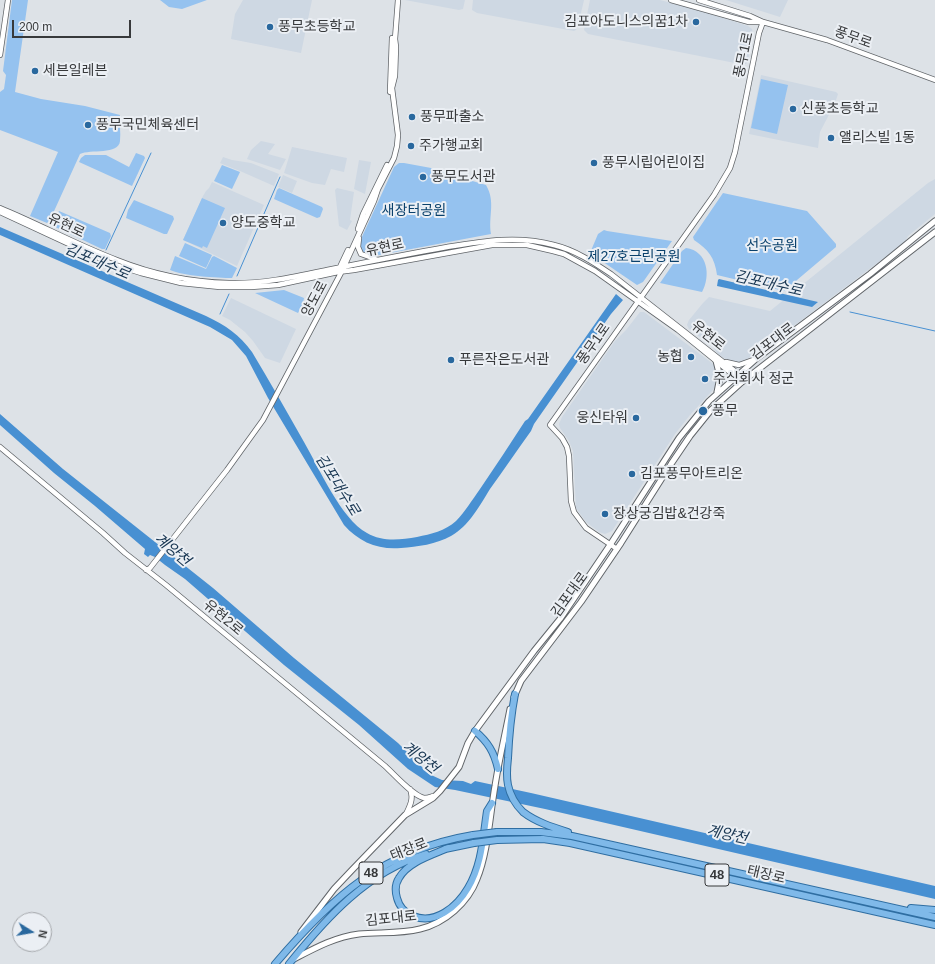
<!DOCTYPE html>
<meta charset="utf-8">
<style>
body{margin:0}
#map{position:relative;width:935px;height:964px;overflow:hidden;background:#dde2e7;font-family:Helvetica,sans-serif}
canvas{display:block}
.north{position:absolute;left:12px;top:912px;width:40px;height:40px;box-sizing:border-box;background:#ebeff4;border:1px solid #a3a6aa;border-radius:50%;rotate:101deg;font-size:11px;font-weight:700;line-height:16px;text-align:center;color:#37393b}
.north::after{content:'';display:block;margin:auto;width:14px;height:18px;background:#29689e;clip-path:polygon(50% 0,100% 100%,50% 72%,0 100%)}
.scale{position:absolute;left:12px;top:20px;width:119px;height:18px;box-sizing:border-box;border:2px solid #37393b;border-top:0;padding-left:5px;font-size:12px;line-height:14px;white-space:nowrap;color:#37393b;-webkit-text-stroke:3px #ebeff4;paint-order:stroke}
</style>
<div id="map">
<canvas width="935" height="964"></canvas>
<div class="north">N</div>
<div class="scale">200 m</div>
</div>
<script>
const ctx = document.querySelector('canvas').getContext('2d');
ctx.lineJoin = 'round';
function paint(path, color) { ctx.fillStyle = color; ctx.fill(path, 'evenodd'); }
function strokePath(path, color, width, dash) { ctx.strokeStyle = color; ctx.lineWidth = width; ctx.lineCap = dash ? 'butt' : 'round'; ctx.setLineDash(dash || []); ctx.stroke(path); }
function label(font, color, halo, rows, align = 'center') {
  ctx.font = font + ' Helvetica,"Noto Sans KR",sans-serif'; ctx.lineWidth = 4; ctx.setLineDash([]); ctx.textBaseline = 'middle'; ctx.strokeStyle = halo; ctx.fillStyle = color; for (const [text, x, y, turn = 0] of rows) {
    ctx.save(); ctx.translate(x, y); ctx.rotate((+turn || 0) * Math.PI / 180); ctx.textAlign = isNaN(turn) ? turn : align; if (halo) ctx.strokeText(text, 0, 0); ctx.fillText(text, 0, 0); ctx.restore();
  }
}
const built = new Path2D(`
 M 243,0 L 312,0 L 301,53 L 231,39 L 235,14 Z
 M 405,0 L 465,0 L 463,9 L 459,10 Z
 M 473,0 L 584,0 L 578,26 L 576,30 L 574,31 L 477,13 L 472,10 Z
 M 590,0 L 660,0 L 698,10 L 748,26 L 752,29 L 753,34 L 748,60 L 746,64 L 740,64 L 588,34 L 584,30 Z
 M 726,0 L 788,0 L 780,17 Z
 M 761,75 L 836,92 L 838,94 L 835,103 L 820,132 L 818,148 L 749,134 Z
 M 261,141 L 275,144 L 268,154 L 286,159 L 280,170 L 247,159 L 251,150 Z
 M 292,147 L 347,158 L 344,172 L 331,169 L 325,185 L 312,183 L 284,173 Z
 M 223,157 L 232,160 L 251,163 L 279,174 L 274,186 L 240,171 L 220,163 Z
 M 359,160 L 371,162 L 365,194 L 354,189 Z
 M 283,175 L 297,181 L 292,193 L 278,187 Z
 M 935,179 L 935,214 L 908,236 L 904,243 L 884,258 L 795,325 L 778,336 L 745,361 L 740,363 L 728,361 L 718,354 L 713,347 L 689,329 L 687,325 L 689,320 L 703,303 L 709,297 L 770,311 L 928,183 Z
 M 212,182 L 264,205 L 237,266 L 183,240 L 203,196 L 206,191 L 209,188 Z
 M 337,188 L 354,192 L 350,220 L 352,221 L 347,230 L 339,226 L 335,190 Z
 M 231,298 L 296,329 L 280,363 L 265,358 L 253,341 L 245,332 L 230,320 L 222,316 Z
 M 640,312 L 644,312 L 712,363 L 715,366 L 719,378 L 713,390 L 690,415 L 675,434 L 612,531 L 605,534 L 599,532 L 586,522 L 576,508 L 573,451 L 569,441 L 560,428 L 559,424 L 562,417 L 615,341 L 626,330 Z`);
const green = new Path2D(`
 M 12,0 L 28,0 L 15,92 L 41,99 L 85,106 L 120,115 C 119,123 121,132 120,141 C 119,155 90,149 80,154 L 50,220 L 47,223 L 30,216 L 58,152 L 0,130 L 0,92 L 4,89 L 6,75 L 3,71 Z
 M 160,0 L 207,0 L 182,9 L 169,7 Z
 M 761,79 L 788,85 L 777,134 L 751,128 Z
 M 136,153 L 144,156 L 145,158 L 132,186 L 79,162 L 81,158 L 85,155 L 106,155 L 129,167 Z
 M 399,163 L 404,163 L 442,170 L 442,172 L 486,185 C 496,202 488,216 491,234 L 374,256 L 363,253 L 360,248 L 361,239 L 394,167 Z
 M 222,165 L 240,172 L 232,189 L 214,181 Z
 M 279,188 L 322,207 L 323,209 L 320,217 L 317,218 L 274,199 L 277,190 Z
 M 723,193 L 807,211 L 836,244 L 836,247 L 784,291 L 717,275 C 715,258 708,249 694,240 L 693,237 Z
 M 202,198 L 225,208 L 207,248 L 203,246 L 202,248 L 183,240 Z
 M 134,200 L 173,216 L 174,219 L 167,234 L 164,234 L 126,218 L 128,210 Z
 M 59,211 L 110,233 L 111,236 L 105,249 L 102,249 L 53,226 Z
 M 604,230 L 607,231 L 672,241 L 643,282 L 637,285 L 590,253 L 598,234 Z
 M 185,243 L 212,255 L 206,268 L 179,256 Z
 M 686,248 C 708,251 711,276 702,292 L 660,283 L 682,251 Z
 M 175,256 L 206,269 L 212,257 L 214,256 L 237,268 L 232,278 C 218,278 183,276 170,270 Z
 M 284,290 L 304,298 L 303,303 L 298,313 L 255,293 Z`);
const water = new Path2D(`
 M 0,227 L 206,316 C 225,325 240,335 252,352 C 270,382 287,412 304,442 C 319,468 341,519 367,533 C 382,542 400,540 417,537 C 431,534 445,531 456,521 C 465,512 472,500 480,489 C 495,467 510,444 525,421 L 528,419 L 616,294 L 623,300 L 611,314 L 534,424 L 531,431 C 517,450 504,470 490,489 C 480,505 469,526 451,536 C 437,544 417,547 401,548 C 378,550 359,542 344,525 L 268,398 L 246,356 L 232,340 L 210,327 L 0,235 Z
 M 719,279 L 818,302 L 812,307 L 717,286 L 718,280 Z
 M 0,414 L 63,469 L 213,588 L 294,658 L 398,743 L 429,774 L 442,780 L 463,781 L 471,784 L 475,781 L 531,793 L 935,886 L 935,899 L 545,809 L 455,790 L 435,787 L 408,769 L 359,725 L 284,665 L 185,579 L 165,565 L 155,557 L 150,555 L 148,557 L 144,554 L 145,549 L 95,506 L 54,473 L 0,425 Z`);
const stream = new Path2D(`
 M 106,250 L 151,153
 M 237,276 L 280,177
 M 850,312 L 935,331
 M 220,314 L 229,294`);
const tertiary = new Path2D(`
 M 671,0 L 749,22 L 763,22 L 750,16 L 699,0
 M 763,22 L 827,40 L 935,80
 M 0,55 L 8,0
 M 390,92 L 392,38
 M 0,208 C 39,224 77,245 117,260 C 152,274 191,282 229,283 C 263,284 294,277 327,270 C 367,262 407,254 447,247 C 483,241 518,235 554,245 C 575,250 593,262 611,274 L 745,379
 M 0,212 L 112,264 L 141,273 L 181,283 L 220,287 L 251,287 L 278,285 L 338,272 L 354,270 L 492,245 L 527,245 L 553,251 L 564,254 L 595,271 L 678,330 L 742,382
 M 358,229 L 363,214 L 387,165
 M 359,238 L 358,247 L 361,254 L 378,260
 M 339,269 L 348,250
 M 726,362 L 739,365 L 753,360
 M 0,447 L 103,533 L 125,553 L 166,585 L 385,766 C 395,775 412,795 424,798 C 428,798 430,797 433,796
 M 617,549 L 586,528 L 574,512 L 571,501 L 569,456 L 567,447 L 562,438 L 550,425 L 714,195 L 730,168 L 735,152 L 759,33 L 763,22
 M 146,570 L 150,568 L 227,470 L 263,420 L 342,271 L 374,201 L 378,189 L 394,158 L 397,146 L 398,135 L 392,88 L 395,76 L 396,47 L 395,39 L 398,0
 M 406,814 C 410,806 414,798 410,789`);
const secondary = new Path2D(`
 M 716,361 L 720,377 L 717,392
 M 514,697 L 521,681 L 581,602 L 621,543 L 671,464 L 690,436 L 711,410 L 742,382 L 935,232
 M 301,932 L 334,889 L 351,871 L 405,815 L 433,798 L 440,791 L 459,767 L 468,743 L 475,731 L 534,651 L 560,619 L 610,545 L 679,438 L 709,401 L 756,359 L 870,274 L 935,221
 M 294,959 C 315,948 335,937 359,934 C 379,932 400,934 420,929 C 445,923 468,903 477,879 C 488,853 490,814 495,786 C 499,760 505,735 510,709`);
const primary = new Path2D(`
 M 515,694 C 511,715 509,736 508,758 C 507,767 506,776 508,785 C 510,795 516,805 523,812 C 536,822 552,827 568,832
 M 475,731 C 488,742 494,752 498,769
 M 497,832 L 541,832 L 572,836 L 935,917
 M 497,840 L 543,839 L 570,843 L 935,925
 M 448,848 C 432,855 408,862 399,878 C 395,884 395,891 397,898 C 399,906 405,913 413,916 C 435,925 457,907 468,888 C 482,865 483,837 487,811 L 492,803
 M 445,849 L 474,843
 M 911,908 L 935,910
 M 275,964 C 332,897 383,850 473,835
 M 289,964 C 326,918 367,872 426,854`);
const primaryBridge = new Path2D(`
 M 473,835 L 497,832
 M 474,843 L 497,840`);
const markers = [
 [696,22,4,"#29689e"],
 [270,27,4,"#29689e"],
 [35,71,4,"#29689e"],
 [793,109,4,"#29689e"],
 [412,117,4,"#29689e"],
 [88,125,4,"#29689e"],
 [831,138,4,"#29689e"],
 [411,146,4,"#29689e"],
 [594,163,4,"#29689e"],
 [423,177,4,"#29689e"],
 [223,223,4,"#29689e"],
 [691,357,4,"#29689e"],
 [451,360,4,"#29689e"],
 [705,379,4,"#29689e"],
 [703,411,5,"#29689e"],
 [636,418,4,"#29689e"],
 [632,474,4,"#29689e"],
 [605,514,4,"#29689e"]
];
const shields = [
 [371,873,24],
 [717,875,24]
];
const shieldNames = [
 ["48",371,873],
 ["48",717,875]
];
const poiNames = [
 ["김포아도니스의꿈1차",688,22,"right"],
 ["풍무초등학교",278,27],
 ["세븐일레븐",43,71],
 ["신풍초등학교",801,109],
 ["풍무파출소",420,117],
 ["풍무국민체육센터",96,125],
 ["앨리스빌 1동",839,138],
 ["주가행교회",419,146],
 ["풍무시립어린이집",602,163],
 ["풍무도서관",431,177],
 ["양도중학교",231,223],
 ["농협",683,357,"right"],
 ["푸른작은도서관",459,360],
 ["주식회사 정군",713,379],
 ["풍무",712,411],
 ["웅신타워",628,418,"right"],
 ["김포풍무아트리온",640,474],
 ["장상궁김밥&건강죽",613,514]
];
const streetNames = [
 ["풍무로",853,38,20],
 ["풍무1로",744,55,-78],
 ["유현로",66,226,25],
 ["유현로",385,248,-12],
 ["양도로",315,299,-62],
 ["유현로",708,336,39],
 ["김포대로",773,342,-37],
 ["풍무1로",594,344,-55],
 ["김포대로",570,595,-54],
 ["유현2로",223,618,40],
 ["태장로",409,850,-22],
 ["태장로",766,875,13],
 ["김포대로",391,919,-6]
];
const parkNames = [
 ["새장터공원",414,211],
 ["선수공원",772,246],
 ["제27호근린공원",634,257]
];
const waterNames = [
 ["김포대수로",97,262,23],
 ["김포대수로",768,284,13],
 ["김포대수로",337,485,58],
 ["계양천",172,550,40],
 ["계양천",420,758,39],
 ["계양천",727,835,13]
];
paint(built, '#ced8e3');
paint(green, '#95c2ef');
paint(water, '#4890d2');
strokePath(stream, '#4890d2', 1);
strokePath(tertiary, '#616569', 6);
strokePath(secondary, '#616569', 7);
strokePath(primary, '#2f6ea2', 8);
strokePath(tertiary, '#fff', 4.5);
strokePath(secondary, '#fff', 5);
strokePath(primary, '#7fb9e9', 6);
strokePath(primaryBridge, '#2f6ea2', 8, []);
strokePath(primaryBridge, '#7fb9e9', 6);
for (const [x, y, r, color] of markers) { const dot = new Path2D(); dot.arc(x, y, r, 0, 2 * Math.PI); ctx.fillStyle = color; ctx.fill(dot); strokePath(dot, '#ebeff4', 1.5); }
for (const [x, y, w] of shields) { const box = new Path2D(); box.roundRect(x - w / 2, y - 11, w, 22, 3); ctx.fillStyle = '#ebeff4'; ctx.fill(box); strokePath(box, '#37393b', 1); }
label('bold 13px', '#37393b', null, shieldNames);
label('14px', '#37393b', '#ebeff4', poiNames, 'left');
label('14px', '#37393b', '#ebeff4', streetNames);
label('14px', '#0a416c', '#ebeff4', parkNames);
label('italic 15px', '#183652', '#ebeff4', waterNames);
</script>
